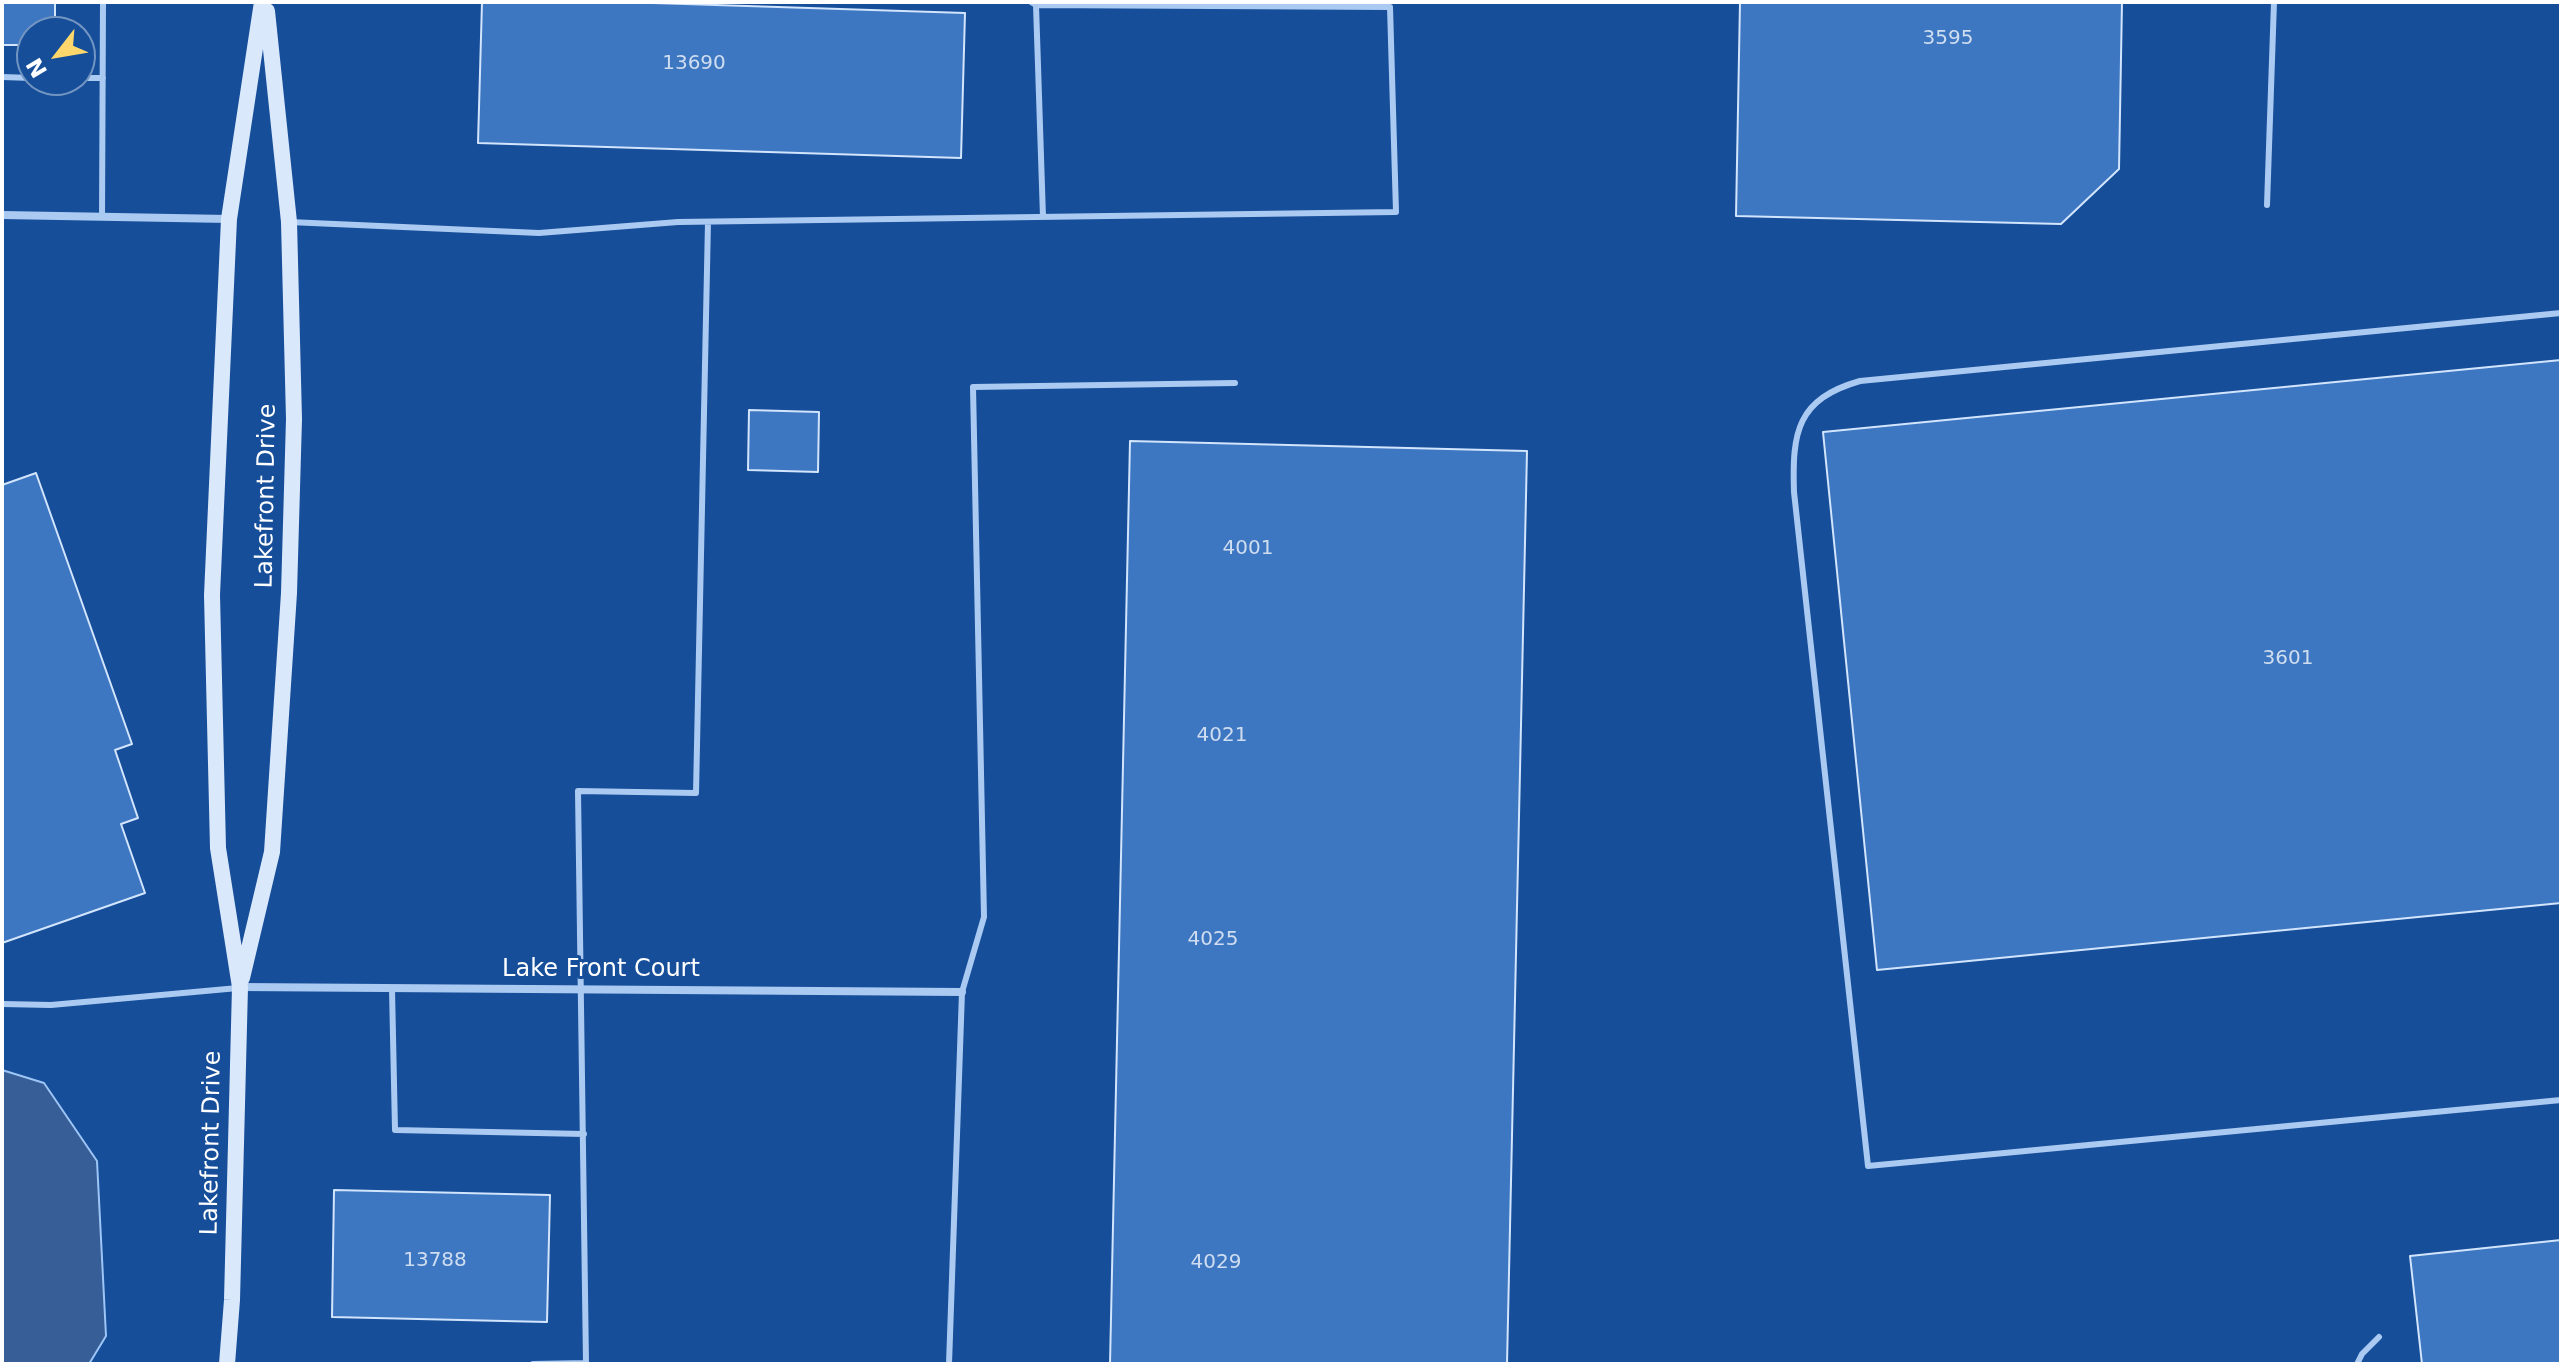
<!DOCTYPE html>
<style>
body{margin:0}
#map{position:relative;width:2563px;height:1366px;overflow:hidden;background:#164e9a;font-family:"DejaVu Sans",sans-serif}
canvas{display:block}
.frame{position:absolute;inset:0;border:4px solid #fff;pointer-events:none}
.north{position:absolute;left:16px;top:16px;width:80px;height:80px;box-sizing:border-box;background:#164e9a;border:2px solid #7395c2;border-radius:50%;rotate:239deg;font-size:22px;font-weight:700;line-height:32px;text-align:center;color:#fff}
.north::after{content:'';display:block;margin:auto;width:28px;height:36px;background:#ffd76c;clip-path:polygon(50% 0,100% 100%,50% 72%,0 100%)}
</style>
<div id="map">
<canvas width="2563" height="1366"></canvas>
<div class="frame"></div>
<div class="north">N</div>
</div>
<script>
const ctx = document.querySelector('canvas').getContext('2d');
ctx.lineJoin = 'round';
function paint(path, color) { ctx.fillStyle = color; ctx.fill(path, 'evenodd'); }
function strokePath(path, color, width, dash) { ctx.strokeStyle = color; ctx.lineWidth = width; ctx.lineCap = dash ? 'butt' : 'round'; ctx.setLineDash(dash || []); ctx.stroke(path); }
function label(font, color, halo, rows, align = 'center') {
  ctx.font = font + ' "DejaVu Sans",sans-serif'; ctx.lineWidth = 6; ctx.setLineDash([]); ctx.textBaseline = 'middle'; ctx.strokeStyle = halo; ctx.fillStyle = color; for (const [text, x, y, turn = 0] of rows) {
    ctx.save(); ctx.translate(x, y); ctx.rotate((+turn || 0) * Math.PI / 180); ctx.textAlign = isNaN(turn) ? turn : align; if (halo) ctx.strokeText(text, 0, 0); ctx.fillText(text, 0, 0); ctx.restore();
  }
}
const water = new Path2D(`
 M 2,1070 L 44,1083 L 97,1161 L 106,1336 L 89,1364 L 2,1364 Z`);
const building = new Path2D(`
 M 2,2 L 55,2 L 55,32 L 32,32 L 32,45 L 2,45 Z
 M 482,2 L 622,2 L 965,13 L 961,158 L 478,143 Z
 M 1740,2 L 2122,2 L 2119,169 L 2061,224 L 1736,216 Z
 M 2561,360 L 2561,903 L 1877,970 L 1823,432 Z
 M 749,410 L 819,412 L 818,472 L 748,470 Z
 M 1130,441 L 1527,451 L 1507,1364 L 1110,1364 Z
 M 36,473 L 132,744 L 115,750 L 138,818 L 121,824 L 145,893 L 2,943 L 2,485 Z
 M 334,1190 L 550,1195 L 547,1322 L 332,1317 Z
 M 2561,1240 L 2561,1364 L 2422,1364 L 2410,1256 Z`);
const lane = new Path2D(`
 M 1036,5 L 1043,217
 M 2,77 L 32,78
 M 80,78 L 103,78
 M 2267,205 L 2274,2
 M 102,217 L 103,2
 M 289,222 L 539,233 L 678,222 L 1396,212 L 1390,7 L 1036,5 L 1031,2
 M 2561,313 L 1860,381 C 1797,399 1792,432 1794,492 L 1868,1166 L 2561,1100
 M 392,989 L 395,1130 L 584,1134
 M 2,1004 L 51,1005 L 238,988
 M 533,1364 L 586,1363 L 578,791 L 696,793 L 708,222
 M 949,1364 L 962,992 L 984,917 L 973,387 L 1235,383
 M 2357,1364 L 2362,1354 L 2379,1337`);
const street = new Path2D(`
 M 2,215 L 229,219
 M 240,987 L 962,992`);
const secondary = new Path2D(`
 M 242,978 L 272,852 L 289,593 L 294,419 L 289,222 L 267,11
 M 227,1364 L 232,1300 L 240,987 L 218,848 L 212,595 L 229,219 L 262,2`);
const numberNames = [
 ["3595",1948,39],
 ["13690",694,64],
 ["4001",1248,549],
 ["3601",2288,659],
 ["4021",1222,736],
 ["4025",1213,940],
 ["13788",435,1261],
 ["4029",1216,1263]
];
const streetNames = [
 ["Lakefront Drive",267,496,-89],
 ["Lake Front Court",601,970],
 ["Lakefront Drive",212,1143,-89]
];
paint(water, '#375e96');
strokePath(water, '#9dc5f5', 2);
paint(building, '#3e77c1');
strokePath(building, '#d2e5fc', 2);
strokePath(lane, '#abcaf2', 6);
strokePath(street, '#abcaf2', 8);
strokePath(secondary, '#dae8fc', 16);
label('20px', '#cfddf0', null, numberNames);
label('24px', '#fff', '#164e9a', streetNames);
</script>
